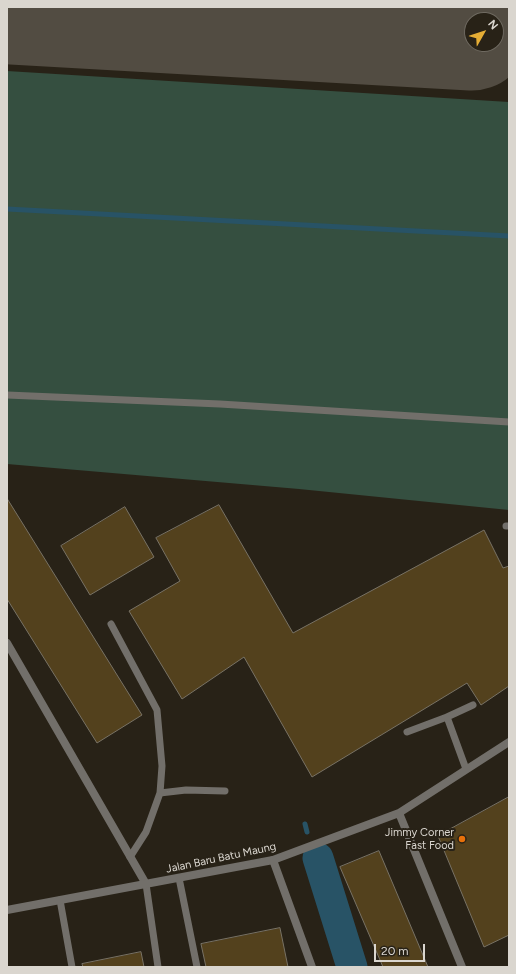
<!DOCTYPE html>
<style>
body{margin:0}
#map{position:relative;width:516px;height:974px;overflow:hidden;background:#282217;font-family:Figtree,sans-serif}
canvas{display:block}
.frame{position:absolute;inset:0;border:8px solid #dad6cf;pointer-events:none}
.north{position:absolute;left:464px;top:12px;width:40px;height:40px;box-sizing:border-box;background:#282217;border:1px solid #6f6a61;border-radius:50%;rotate:51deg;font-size:11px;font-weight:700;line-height:16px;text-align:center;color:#dad6cf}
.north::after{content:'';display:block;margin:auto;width:14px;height:18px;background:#e5ad35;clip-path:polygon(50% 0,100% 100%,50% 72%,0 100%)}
.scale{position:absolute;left:374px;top:944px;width:51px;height:18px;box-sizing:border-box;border:2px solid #dad6cf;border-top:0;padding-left:5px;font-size:12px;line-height:14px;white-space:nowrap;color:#dad6cf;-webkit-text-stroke:3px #282217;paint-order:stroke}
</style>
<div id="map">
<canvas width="516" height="974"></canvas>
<div class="frame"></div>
<div class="north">N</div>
<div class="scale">20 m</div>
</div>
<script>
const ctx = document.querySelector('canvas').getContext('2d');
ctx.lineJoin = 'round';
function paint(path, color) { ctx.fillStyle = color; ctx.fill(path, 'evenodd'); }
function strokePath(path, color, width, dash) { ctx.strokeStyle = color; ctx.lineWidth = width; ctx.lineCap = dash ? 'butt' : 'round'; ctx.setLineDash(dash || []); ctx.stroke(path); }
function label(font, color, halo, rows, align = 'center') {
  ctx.font = font + ' Figtree,sans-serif'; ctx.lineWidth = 4; ctx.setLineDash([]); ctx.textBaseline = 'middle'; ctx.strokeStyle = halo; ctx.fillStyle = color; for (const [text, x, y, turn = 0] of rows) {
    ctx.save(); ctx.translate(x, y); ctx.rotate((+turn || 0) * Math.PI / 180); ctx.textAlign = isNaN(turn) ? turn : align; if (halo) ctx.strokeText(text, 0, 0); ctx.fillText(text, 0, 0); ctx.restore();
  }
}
const green = new Path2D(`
 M 7,71 L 509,102 L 509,510 L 299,489 L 7,464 Z`);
const stream = new Path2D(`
 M 7,209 L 509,236
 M 305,824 L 307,832`);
const river = new Path2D(`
 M 318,858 L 352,967`);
const runway = new Path2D(`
 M 13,7 L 472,33`);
const building = new Path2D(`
 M 8,500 L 142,715 L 97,743 L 7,599 L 7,501 Z
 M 219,505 L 293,633 L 484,530 L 503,568 L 509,566 L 509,686 L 481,705 L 467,683 L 312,777 L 244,657 L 182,699 L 129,611 L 180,581 L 156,538 Z
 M 125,507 L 154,557 L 90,595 L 61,546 Z
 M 509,797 L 509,935 L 484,947 L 438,836 Z
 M 379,851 L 428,967 L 383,967 L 340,867 Z
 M 280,928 L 288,967 L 206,967 L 201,944 Z
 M 141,952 L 144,967 L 83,967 L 82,964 Z`);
const service = new Path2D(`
 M 7,395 L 220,404 L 509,422
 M 506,526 L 509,526
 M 111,624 L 157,710 L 162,766 L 160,793 L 146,832 L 130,857
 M 407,732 L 447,717
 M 466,769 L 447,717 L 473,705
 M 160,793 L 186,790 L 225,791
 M 179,878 L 197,967
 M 146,884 L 158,967
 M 60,900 L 72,967`);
const minor = new Path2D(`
 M 7,643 L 146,884
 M 399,813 L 462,967
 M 273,860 L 399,813 L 509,742`);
const tertiary = new Path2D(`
 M 7,910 L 273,860 L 312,967`);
const markers = [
 [462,839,4,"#e8710a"]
];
const poiNames = [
 ["Jimmy Corner",454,833],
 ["Fast Food",454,846]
];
const streetNames = [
 ["Jalan Baru Batu Maung",221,858,-12]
];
paint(green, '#354f40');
strokePath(stream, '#285366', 5);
strokePath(river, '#285366', 31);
strokePath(runway, '#524c42', 115);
paint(building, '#53411d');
strokePath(building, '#787265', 1);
strokePath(service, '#726f6a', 7);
strokePath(minor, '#726f6a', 8);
strokePath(tertiary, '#726f6a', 8);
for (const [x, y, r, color] of markers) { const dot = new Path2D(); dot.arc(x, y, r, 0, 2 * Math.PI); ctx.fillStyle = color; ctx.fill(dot); strokePath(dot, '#282217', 1.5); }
label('11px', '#dad6cf', '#282217', poiNames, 'right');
label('11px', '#dad6cf', '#282217', streetNames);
</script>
